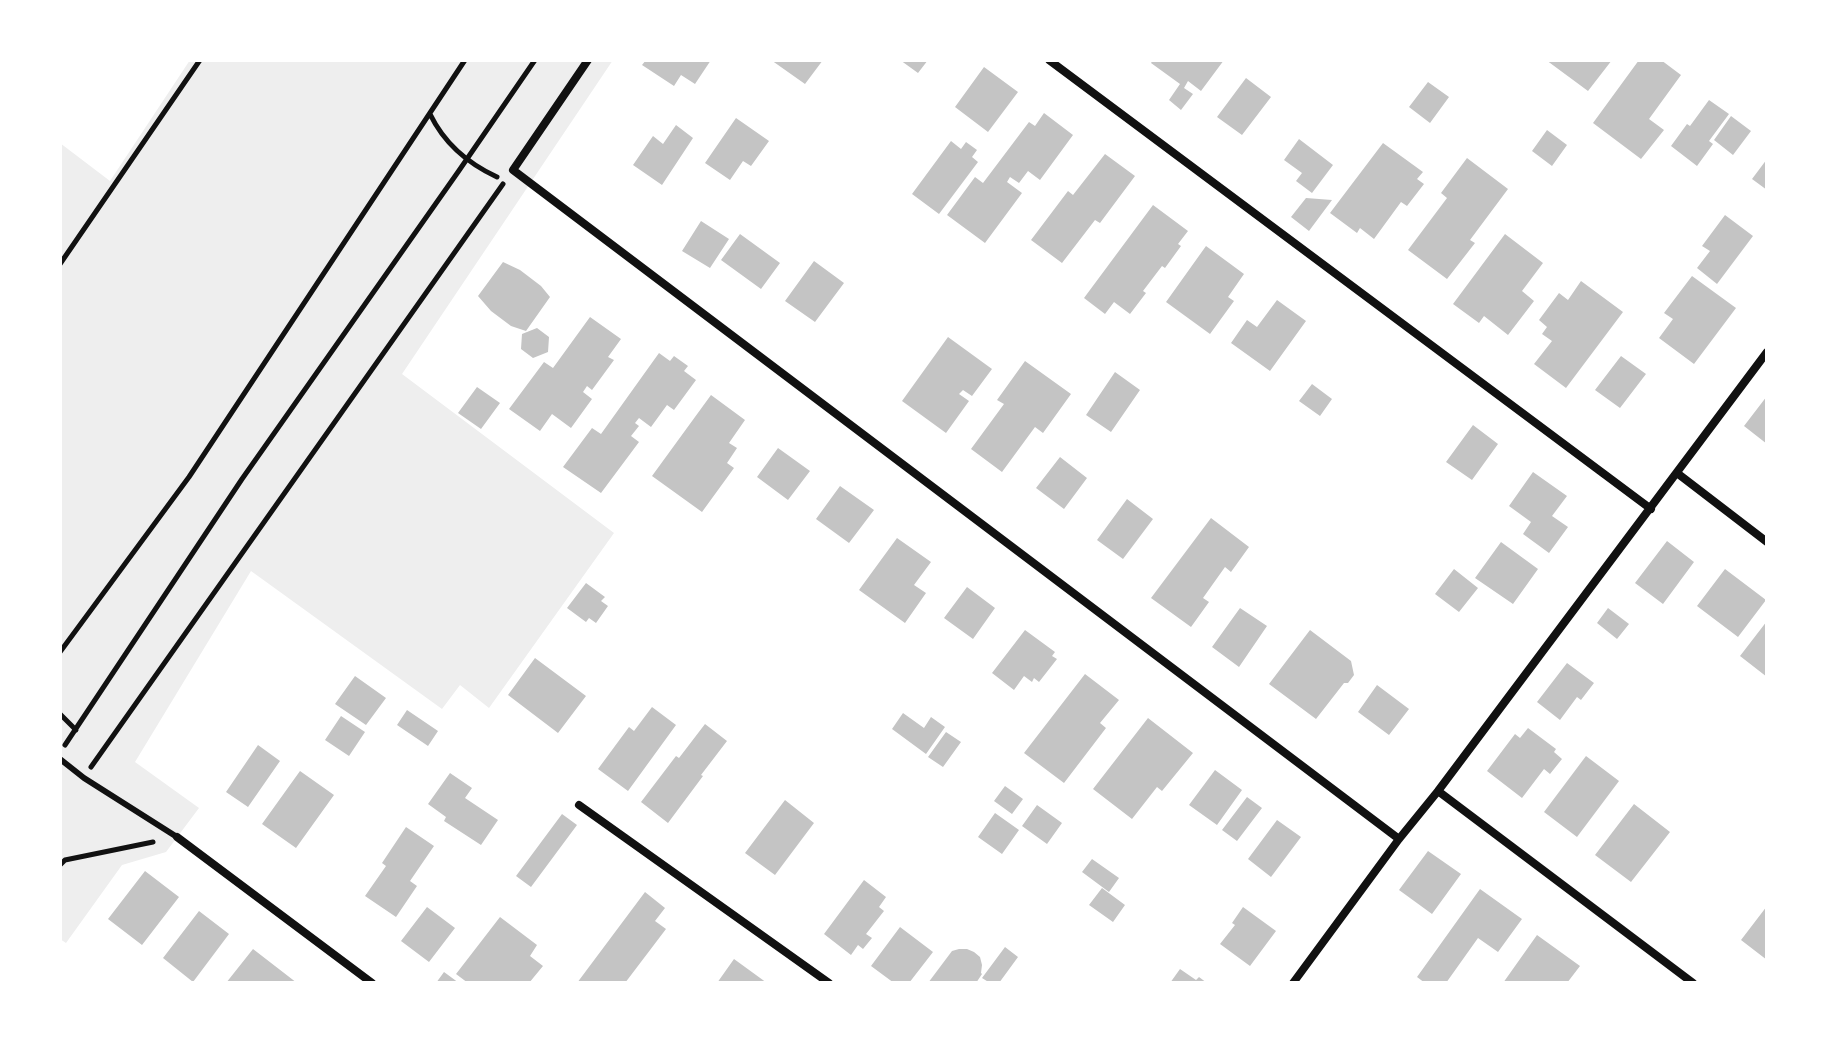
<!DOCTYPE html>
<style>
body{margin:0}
#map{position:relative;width:1827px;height:1043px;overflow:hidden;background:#fff;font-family:"Archivo Narrow",sans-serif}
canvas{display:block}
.frame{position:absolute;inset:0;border:62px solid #fff;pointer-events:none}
</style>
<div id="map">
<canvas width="1827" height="1043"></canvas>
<div class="frame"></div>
</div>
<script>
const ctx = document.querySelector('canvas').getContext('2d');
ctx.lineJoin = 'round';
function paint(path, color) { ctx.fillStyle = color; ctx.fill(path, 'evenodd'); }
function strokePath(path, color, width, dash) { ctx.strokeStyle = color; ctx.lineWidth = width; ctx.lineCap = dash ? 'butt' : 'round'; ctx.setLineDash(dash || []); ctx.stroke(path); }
const green = new Path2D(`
 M 190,60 L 613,60 L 402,374 L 614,533 L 489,708 L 460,685 L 442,709 L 251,571 L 135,762 L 199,808 L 166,852 L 122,865 L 66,943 L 60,939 L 60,143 L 110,181 Z`);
const building = new Path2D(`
 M 646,60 L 711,60 L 695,84 L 681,75 L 674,86 L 642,65 Z
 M 771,60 L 823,60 L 805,84 Z
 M 900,60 L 928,60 L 918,73 Z
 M 1153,60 L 1224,60 L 1201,91 L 1188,81 L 1184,88 L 1193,94 L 1181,110 L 1169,100 L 1180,84 L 1151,63 Z
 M 1546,60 L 1612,60 L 1588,91 Z
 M 1639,60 L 1661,60 L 1681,75 L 1649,119 L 1664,130 L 1641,159 L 1593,123 Z
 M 984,67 L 1018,92 L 988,132 L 955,107 Z
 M 1246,78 L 1271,97 L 1242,135 L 1217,117 Z
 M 1428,82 L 1449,97 L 1430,123 L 1409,107 Z
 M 1709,100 L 1729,114 L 1709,141 L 1713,144 L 1697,166 L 1671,146 L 1687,124 L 1690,126 Z
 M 1044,113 L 1073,135 L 1040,180 L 1028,171 L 1019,183 L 1010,177 L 1007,182 L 1022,193 L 985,243 L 947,215 L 975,177 L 983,183 L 1029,122 L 1035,126 Z
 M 1731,116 L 1751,131 L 1733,155 L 1714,140 Z
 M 736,118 L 769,141 L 751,166 L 743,161 L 730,180 L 705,163 Z
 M 676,125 L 693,138 L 662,185 L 633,165 L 653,136 L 663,144 Z
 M 1547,130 L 1567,145 L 1552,166 L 1532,151 Z
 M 1299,139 L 1333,165 L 1312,193 L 1296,181 L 1302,173 L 1284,160 Z
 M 951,141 L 961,149 L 966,142 L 977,150 L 972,157 L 978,162 L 939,214 L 912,194 Z
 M 1383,143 L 1423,172 L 1417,179 L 1424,184 L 1407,206 L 1401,202 L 1374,239 L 1360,228 L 1357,233 L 1330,213 Z
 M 1105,154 L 1135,176 L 1100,223 L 1095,220 L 1062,263 L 1031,240 L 1068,191 L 1073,195 Z
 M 1467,158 L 1508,189 L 1470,240 L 1475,243 L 1447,279 L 1408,250 L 1447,198 L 1441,193 Z
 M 1767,159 L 1767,190 L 1752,179 Z
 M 1306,198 L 1332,200 L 1309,231 L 1291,217 Z
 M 1153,205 L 1188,231 L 1178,244 L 1181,246 L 1165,268 L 1162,266 L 1143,291 L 1146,293 L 1130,314 L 1114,302 L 1105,314 L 1084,298 Z
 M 1725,215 L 1753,236 L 1717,284 L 1697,268 L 1710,251 L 1702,246 Z
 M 701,221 L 729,239 L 710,268 L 682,251 Z
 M 740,234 L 780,263 L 761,289 L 721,260 Z
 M 1505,234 L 1543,263 L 1522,291 L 1534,301 L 1508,335 L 1484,316 L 1479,323 L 1453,304 Z
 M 1206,246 L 1244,274 L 1228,297 L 1234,301 L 1210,334 L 1166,302 Z
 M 814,261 L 844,283 L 815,322 L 785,301 Z
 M 503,262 L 520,270 L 541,286 L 550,297 L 526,331 L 511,326 L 491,311 L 478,296 Z
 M 1692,276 L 1736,308 L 1694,364 L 1659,338 L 1673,319 L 1664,313 Z
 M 1581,281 L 1623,312 L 1566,388 L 1534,364 L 1552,341 L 1542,334 L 1547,327 L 1539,320 L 1559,293 L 1568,300 Z
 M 1277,300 L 1306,321 L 1270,371 L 1231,343 L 1247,320 L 1257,327 Z
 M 590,317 L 621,339 L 608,357 L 614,360 L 592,390 L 587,386 L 583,392 L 592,399 L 571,428 L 552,414 L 540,431 L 509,409 L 544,362 L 553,368 Z
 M 537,328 L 549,337 L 548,352 L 533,358 L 521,349 L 522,334 Z
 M 948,337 L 992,369 L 972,396 L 963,390 L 959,394 L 969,401 L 946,433 L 902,401 Z
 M 659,353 L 670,361 L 674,356 L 688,366 L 684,371 L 696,380 L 674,410 L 667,405 L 651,427 L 639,418 L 635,423 L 639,426 L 631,436 L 639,442 L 601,493 L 563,467 L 592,428 L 601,434 Z
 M 1621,356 L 1646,374 L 1620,408 L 1595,390 Z
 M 1025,361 L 1071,394 L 1043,433 L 1035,427 L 1002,472 L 971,449 L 1004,404 L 997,400 Z
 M 1115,372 L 1140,390 L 1111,432 L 1086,415 Z
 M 1312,384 L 1332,399 L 1320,416 L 1299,401 Z
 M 477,387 L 500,403 L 481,429 L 458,413 Z
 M 711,395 L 745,420 L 729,443 L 737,448 L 727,463 L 734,468 L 702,512 L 652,476 Z
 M 1767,396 L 1767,444 L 1744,426 Z
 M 1473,425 L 1498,444 L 1472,480 L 1446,462 Z
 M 778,448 L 810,471 L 788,500 L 757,477 Z
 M 1060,457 L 1087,478 L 1064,509 L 1036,488 Z
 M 1533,472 L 1567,496 L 1552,516 L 1568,527 L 1549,553 L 1523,534 L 1531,522 L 1509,506 Z
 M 840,486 L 874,510 L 849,543 L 816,519 Z
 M 1127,499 L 1153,519 L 1123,559 L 1097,540 Z
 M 1211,518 L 1249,547 L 1231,572 L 1225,567 L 1203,598 L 1209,602 L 1191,627 L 1151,598 Z
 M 897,538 L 931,562 L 914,585 L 926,593 L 905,623 L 859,590 Z
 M 1667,541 L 1694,562 L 1663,604 L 1635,583 Z
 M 1501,542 L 1538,569 L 1513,604 L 1475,578 Z
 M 1454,569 L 1478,588 L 1459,612 L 1435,594 Z
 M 1725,569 L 1766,600 L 1738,637 L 1697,606 Z
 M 586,583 L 605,597 L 601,601 L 608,606 L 596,623 L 589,618 L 586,622 L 567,608 Z
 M 967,587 L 995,608 L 973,639 L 944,618 Z
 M 1240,608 L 1267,626 L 1239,667 L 1212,647 Z
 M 1608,608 L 1629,624 L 1617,639 L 1597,623 Z
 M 1767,621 L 1767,677 L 1740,656 Z
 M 1025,630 L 1055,652 L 1052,656 L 1057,659 L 1039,682 L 1034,678 L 1032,682 L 1024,676 L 1014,690 L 992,673 Z
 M 1310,630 L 1351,661 L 1354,675 L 1348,683 L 1344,683 L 1316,719 L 1269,684 Z
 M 535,658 L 586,696 L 558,733 L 508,695 Z
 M 1567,663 L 1594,683 L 1581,700 L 1577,697 L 1560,720 L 1537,702 Z
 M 1085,674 L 1119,700 L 1100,723 L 1106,728 L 1064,783 L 1024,753 Z
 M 355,676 L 386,698 L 366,725 L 335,704 Z
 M 1377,685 L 1409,709 L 1389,735 L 1358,712 Z
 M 652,707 L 676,725 L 628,791 L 598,769 L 629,727 L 634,731 Z
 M 407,710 L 438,731 L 428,746 L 397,725 Z
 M 903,713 L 924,728 L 931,717 L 945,727 L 926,754 L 892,729 Z
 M 341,716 L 365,732 L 349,756 L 325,740 Z
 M 1148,718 L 1193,753 L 1162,791 L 1157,787 L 1132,819 L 1093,789 Z
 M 705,724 L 727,741 L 701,775 L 703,776 L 668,823 L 641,802 L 676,756 L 679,758 Z
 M 1528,728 L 1556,749 L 1554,752 L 1562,759 L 1550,774 L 1544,769 L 1522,798 L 1487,771 L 1515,734 L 1520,738 Z
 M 946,732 L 961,742 L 943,767 L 928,757 Z
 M 258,745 L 280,761 L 248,807 L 226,792 Z
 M 1586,756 L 1619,781 L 1577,837 L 1544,812 Z
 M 1215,770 L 1242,790 L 1217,825 L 1189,805 Z
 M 300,771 L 334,795 L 296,848 L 262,824 Z
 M 450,773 L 472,788 L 465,798 L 498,820 L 481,845 L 444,821 L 446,817 L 428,804 Z
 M 1005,786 L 1023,799 L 1012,814 L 994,801 Z
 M 1247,797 L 1262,808 L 1237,841 L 1222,830 Z
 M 785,800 L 814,823 L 775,875 L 745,853 Z
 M 1634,804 L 1670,832 L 1631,882 L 1595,855 Z
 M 1037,805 L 1062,823 L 1047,844 L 1022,826 Z
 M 995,813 L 1019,830 L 1002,854 L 978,837 Z
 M 562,814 L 577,825 L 531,887 L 516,876 Z
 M 1277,820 L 1301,837 L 1271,877 L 1248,859 Z
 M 406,827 L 434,846 L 410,881 L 417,886 L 396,917 L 365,896 L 386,866 L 382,863 Z
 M 1428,851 L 1461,874 L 1432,914 L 1399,890 Z
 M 1092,859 L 1119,878 L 1109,892 L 1082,872 Z
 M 145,871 L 179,897 L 142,945 L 108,919 Z
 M 864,880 L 886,897 L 879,907 L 884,911 L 866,934 L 872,938 L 863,949 L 858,945 L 851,955 L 824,934 Z
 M 1102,888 L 1125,905 L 1113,922 L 1089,905 Z
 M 1480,889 L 1522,919 L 1498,952 L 1478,938 L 1446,983 L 1425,983 L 1417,977 Z
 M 645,892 L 665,908 L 655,921 L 666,929 L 625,983 L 577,983 Z
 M 1767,906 L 1767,960 L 1741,940 Z
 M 427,907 L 455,928 L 429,962 L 401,941 Z
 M 1243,907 L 1276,931 L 1250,966 L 1220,944 L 1235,925 L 1232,923 Z
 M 199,911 L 229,934 L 193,982 L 163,958 Z
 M 500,917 L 537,945 L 530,956 L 543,966 L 529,983 L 468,983 L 456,974 Z
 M 900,927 L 933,952 L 909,983 L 894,983 L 871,966 Z
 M 1537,935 L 1580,966 L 1567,983 L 1503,983 Z
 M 1005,947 L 1018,957 L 999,983 L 990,983 L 982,978 Z
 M 253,949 L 297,983 L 226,983 Z
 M 959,949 L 967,949 L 974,952 L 980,957 L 982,965 L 981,973 L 982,974 L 976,983 L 928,983 L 952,951 Z
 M 734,959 L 767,983 L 717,983 Z
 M 1180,969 L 1196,980 L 1199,977 L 1207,983 L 1170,983 Z
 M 444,972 L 459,983 L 436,983 Z`);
const path = new Path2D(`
 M 430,114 C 444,143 469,164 497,177
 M 60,264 L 200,60
 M 60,652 L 189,477 L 465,60
 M 60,714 L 76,730
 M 65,745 L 242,479 L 458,172 L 535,60
 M 91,767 L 503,184
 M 60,865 L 65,860 L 153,842`);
const service = new Path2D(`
 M 60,759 L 84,778 L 177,837`);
const minor = new Path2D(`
 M 588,60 L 513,170 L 1399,839
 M 1049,60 L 1651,509
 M 1677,473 L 1767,542
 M 1438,791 L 1693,983
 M 579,805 L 829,983
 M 177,837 L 372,983
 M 1293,983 L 1399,839 L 1438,791 L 1767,352`);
paint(green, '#eee');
paint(building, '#c4c4c4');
strokePath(path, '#111', 5);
strokePath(service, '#111', 6);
strokePath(minor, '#111', 8);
</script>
